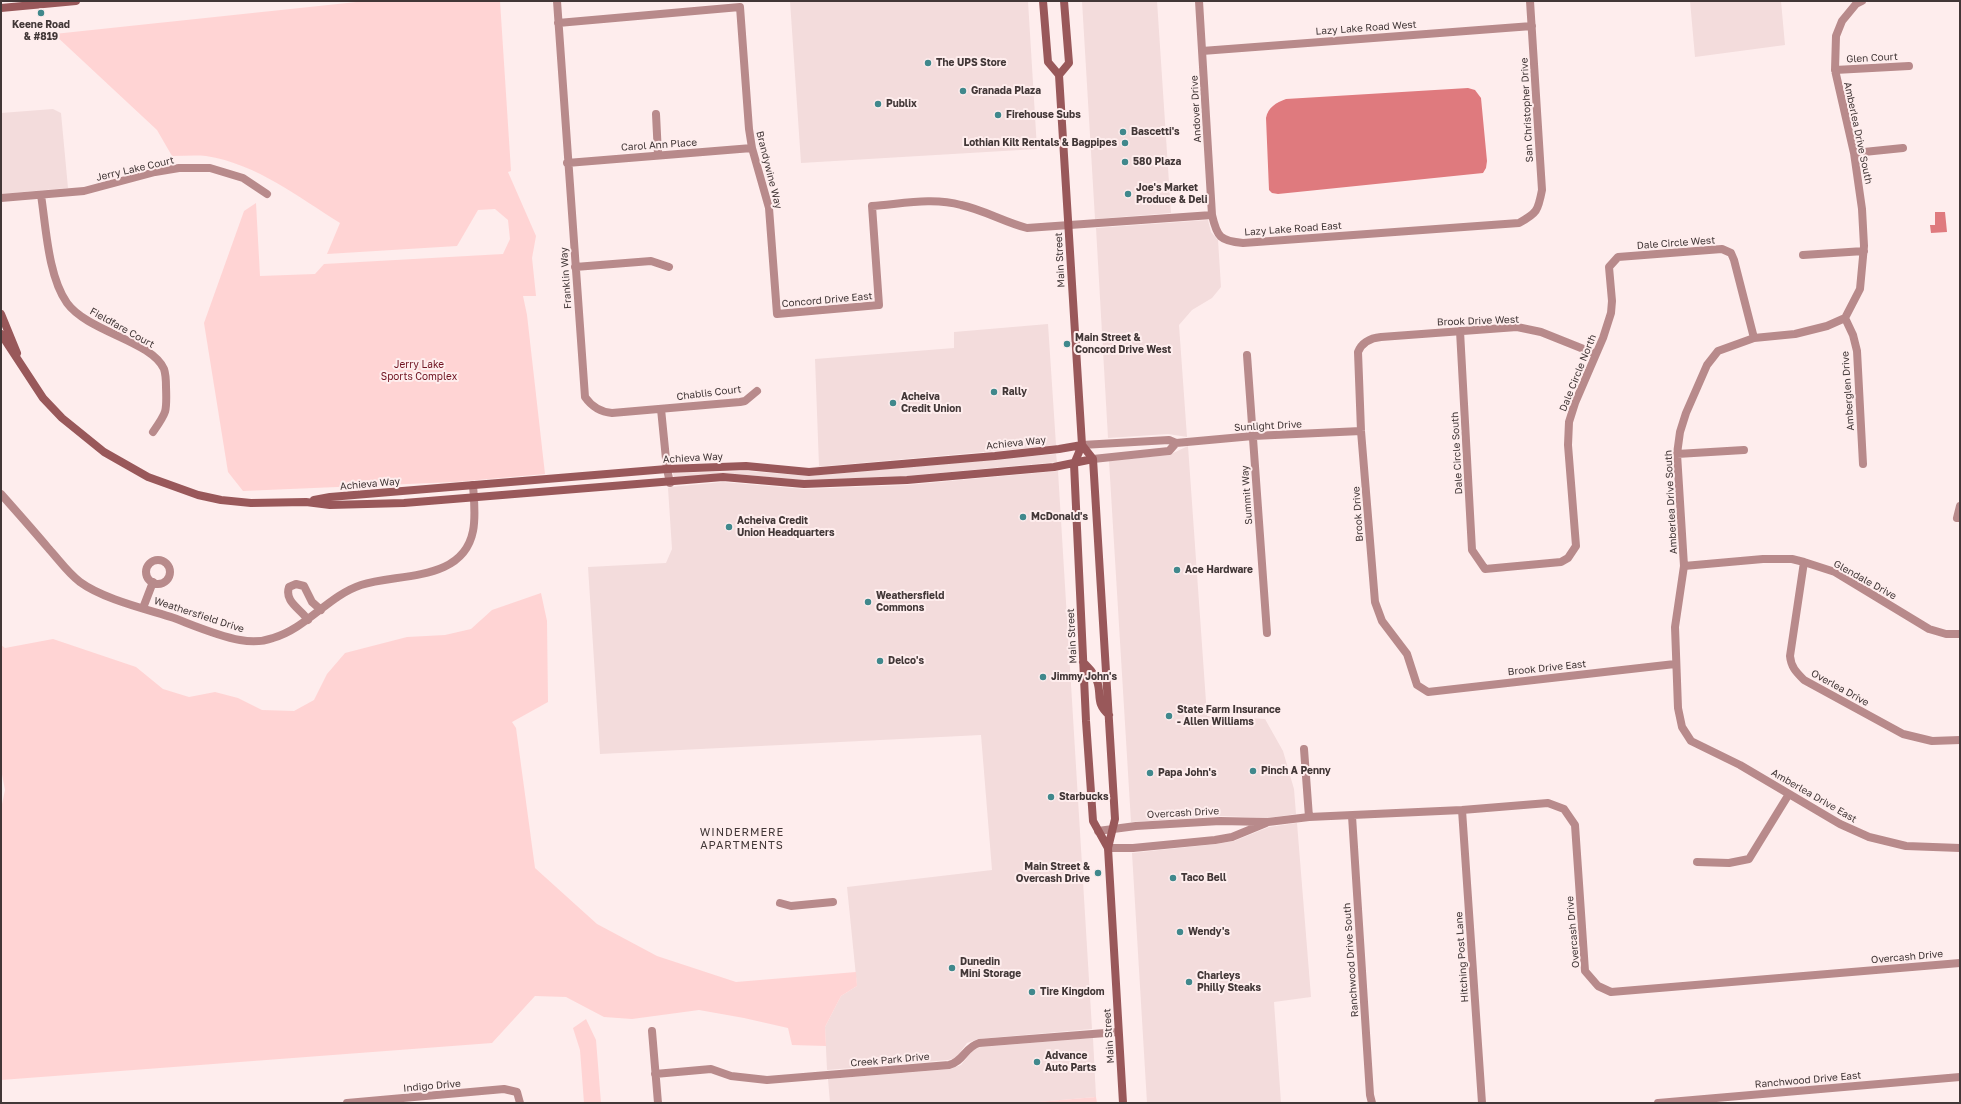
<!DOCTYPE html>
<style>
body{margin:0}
#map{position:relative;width:1961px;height:1104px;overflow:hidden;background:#feeded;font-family:"Golos Text",sans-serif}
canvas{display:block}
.frame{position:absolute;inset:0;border:2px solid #423737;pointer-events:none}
</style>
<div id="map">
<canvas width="1961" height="1104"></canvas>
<div class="frame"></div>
</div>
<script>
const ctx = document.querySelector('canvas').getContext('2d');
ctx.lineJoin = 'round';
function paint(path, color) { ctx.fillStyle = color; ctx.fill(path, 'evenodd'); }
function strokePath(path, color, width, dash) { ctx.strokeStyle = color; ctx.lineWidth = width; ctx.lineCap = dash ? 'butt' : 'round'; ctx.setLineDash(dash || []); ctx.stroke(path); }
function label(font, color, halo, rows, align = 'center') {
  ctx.font = font + ' "Golos Text",sans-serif'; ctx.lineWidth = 4; ctx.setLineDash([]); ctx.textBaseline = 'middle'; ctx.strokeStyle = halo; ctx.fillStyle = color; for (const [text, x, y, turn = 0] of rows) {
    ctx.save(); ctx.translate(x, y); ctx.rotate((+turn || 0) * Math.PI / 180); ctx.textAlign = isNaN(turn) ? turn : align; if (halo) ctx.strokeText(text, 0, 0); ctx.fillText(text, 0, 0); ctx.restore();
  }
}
const built = new Path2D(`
 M 790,1 L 1028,1 L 1037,149 L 801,163 Z
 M 1082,1 L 1157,1 L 1171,213 L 1095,219 Z
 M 1690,1 L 1781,1 L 1785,45 L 1695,57 Z
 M 53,109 L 61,113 L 68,188 L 1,194 L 1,113 Z
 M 1208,220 L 1211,232 L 1218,240 L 1221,287 L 1212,298 L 1192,310 L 1179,325 L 1187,437 L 1168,434 L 1108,438 L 1096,228 Z
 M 1048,324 L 1056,445 L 995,451 L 815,467 L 819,466 L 815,359 L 954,348 L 954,332 Z
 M 1188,446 L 1207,716 L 1265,719 L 1283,751 L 1294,789 L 1296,814 L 1268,818 L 1220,816 L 1131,822 L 1109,461 L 1169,455 Z
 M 1056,454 L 1057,462 L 907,476 L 804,480 L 723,473 L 674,478 L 673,473 L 748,471 L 809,476 Z
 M 1058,471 L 1092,1029 L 978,1039 L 967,1043 L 956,1058 L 948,1060 L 827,1070 L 825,1027 L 841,996 L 857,986 L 847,887 L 992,870 L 981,735 L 600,754 L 588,567 L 666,563 L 672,549 L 668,488 L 671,487 L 723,482 L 804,489 L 907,485 Z
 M 1297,823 L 1311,997 L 1274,1002 L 1281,1103 L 1147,1103 L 1132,853 L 1216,844 L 1234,841 L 1269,827 Z
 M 1093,1038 L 1096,1097 L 1026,1103 L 830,1103 L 828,1079 L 950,1069 L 961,1065 L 973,1050 L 980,1047 Z`);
const green = new Path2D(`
 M 366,1 L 500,1 L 511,171 L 508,172 L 536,236 L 532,258 L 536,296 L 523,296 L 527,315 L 545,474 L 455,482 L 243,491 L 228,472 L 204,323 L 244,211 L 256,203 L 260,276 L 315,274 L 324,264 L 503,254 L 510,239 L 508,220 L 495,209 L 478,210 L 457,246 L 327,254 L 340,223 C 298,197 257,164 206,156 C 195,155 183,156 172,156 L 157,130 L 54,34 Z
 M 541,593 L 547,621 L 548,702 L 512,722 L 516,728 L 535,868 L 597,924 L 657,956 L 736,982 L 856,972 L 857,986 L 841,996 L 825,1027 L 826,1046 L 792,1045 L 788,1028 L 744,1018 L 699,1010 L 632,1019 L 604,1017 L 566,997 L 535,996 L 492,1043 L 1,1080 L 1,809 L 5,790 L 1,769 L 1,645 L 5,648 L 53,639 L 136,667 L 163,689 L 189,697 L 215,692 L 238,698 L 262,710 L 294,711 L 314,700 L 327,674 L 345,653 L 407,637 L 445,635 L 471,629 L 492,610 Z
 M 586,1019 L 596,1040 L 601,1103 L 584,1103 L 580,1050 L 573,1028 Z
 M 1096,1097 L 1097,1103 L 1026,1103 Z`);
const water = new Path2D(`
 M 1468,88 L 1475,90 L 1481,98 L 1487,161 L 1486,168 L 1483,173 L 1278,194 L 1272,193 L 1269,190 L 1266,118 C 1268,107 1276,103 1286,99 Z
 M 1935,212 L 1945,212 L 1947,232 L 1931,233 L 1930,225 L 1935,225 Z`);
const street = new Path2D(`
 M 557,1 L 585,397 C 592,407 600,412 612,413 L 740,402 L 745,401 L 757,391
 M 1199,1 L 1212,215 C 1217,237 1220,241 1243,243 L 1519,223 C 1537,213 1538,211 1542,190 L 1530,1
 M 1862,1 L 1856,4 L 1842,21 L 1836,36 L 1835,70 L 1854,153 L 1862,209 L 1864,246 L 1860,289 L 1845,318 L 1827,326 L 1795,334 L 1754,338 L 1718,351 L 1707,365 L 1686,413 L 1680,432 L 1677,454 L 1684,566 L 1675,627 L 1678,708 L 1682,727 L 1691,741 L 1740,765 L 1840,824 L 1869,837 L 1906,846 L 1960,848
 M 558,23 L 740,7 L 749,129 L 752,148 L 769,208 L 777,314 L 879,305 L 872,206 C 901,204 933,197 961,205 C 984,210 1004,222 1027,228 L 1212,215
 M 1202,51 L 1532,26
 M 1835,70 L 1909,66
 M 656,114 L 658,155
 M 1854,153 L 1903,148
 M 567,163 L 752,148
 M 41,195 C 46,227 48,276 67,303 C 88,332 152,341 164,369 C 166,375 166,381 166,387 C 167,412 167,412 153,432
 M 1,198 L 84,191 L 155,172 L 179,168 L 210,168 L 243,178 L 267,194
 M 1803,255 L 1864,251
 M 575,267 L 651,261 L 669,267
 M 1845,318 L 1853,335 L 1857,351 L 1863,464
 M 1460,331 L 1472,550 L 1485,569 L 1561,562 L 1568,558 L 1576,546 L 1568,445 L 1569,422 L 1575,403 L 1603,338 L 1611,313 L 1612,301 L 1609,267 L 1618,257 L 1722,249 L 1731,253 L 1734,260 L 1754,338
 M 1596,354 L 1541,332 L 1517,327 L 1381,337 C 1371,338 1362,342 1358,352 L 1361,431 L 1375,602 L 1382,621 L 1407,654 L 1417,685 L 1428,692 L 1675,664
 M 1247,355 L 1267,633
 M 661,409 L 667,469 L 670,483
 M 1082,445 L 1169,440 L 1176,443 L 1253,436 L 1361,431
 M 1677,454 L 1744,450
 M 1093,459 L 1169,451 L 1176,443
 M 1,494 C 17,512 33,530 49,549 C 59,560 68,573 80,582 C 103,599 146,609 174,618 C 195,626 218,636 240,640 C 251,642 262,642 273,638 C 307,628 328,596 361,585 C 399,573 463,582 473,531 C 476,516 474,500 473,485
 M 1960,506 L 1957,518 L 1960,518
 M146 572a12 12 0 1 1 24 0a12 12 0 1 1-24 0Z
 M 1804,562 L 1790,656 C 1791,667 1796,672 1804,680 L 1903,734 L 1932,741 L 1960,740
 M 1684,566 L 1763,559 L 1792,559 L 1804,562 L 1835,572 L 1929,629 L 1946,634 L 1960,634
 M 143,608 L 153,582
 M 308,620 C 301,609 284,602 289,587 L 296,584 L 304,586 L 312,602 L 321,610
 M 1304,749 L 1309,817
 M 1462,810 L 1482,1103
 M 1352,816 L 1370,1095 L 1372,1103
 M 1098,831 L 1136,826 L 1220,821 L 1268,822 L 1309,817 L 1462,810 L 1548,803 L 1564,809 L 1575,825 L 1585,971 L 1598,986 L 1611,992 L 1960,963
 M 1108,848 L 1133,848 L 1215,840 L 1232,837 L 1266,823
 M 1697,862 L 1729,863 L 1749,859 L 1789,794
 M 780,903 L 791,906 L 833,902
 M 652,1031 L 658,1103
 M 655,1074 L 711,1069 L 731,1076 L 767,1080 L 949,1065 C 963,1062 965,1047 979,1043 L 1118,1032
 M 347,1103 L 504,1089 L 517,1092 L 520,1103
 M 1658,1103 L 1960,1077`);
const secondary = new Path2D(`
 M 1043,1 L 1048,62 L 1059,75 L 1082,445 L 1074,464 L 1086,721 L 1093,821 L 1108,848
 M 1,8 L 76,1
 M 1059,75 L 1069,63 L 1064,1
 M 1,314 L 17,353
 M 1,334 L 43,398 L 62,418 L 104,452 L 148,477 L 198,495 L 221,500 L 251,503 L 306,502 L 330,505 L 404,503 L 723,477 L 804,484 L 907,480 L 1054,467 L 1093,459
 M 1082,445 L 1093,459 L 1115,819 L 1108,848 L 1123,1103
 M 314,500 L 330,497 L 667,469 L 746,466 L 809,472 L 995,456 L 1059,449 L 1082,445
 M 1083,662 C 1089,668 1094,673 1097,681 C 1102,695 1095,703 1109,715`);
const markers = [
 [41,13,4,"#40888c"],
 [928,63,4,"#40888c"],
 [963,91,4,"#40888c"],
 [878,104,4,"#40888c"],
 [998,115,4,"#40888c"],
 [1123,132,4,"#40888c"],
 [1125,143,4,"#40888c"],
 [1125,162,4,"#40888c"],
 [1128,194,4,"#40888c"],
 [1067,344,4,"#40888c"],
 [994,392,4,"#40888c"],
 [893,403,4,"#40888c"],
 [1023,517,4,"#40888c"],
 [729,527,4,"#40888c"],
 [1177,570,4,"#40888c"],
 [868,602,4,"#40888c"],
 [880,661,4,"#40888c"],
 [1043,677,4,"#40888c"],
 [1169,716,4,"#40888c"],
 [1253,771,4,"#40888c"],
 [1150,773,4,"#40888c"],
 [1051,797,4,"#40888c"],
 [1098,873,4,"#40888c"],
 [1173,878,4,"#40888c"],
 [1180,932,4,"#40888c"],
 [952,968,4,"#40888c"],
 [1189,982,4,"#40888c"],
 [1032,992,4,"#40888c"],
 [1037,1062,4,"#40888c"]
];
const poiNames = [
 ["Keene Road",41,25,"center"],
 ["& #819",41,37,"center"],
 ["The UPS Store",936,63],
 ["Granada Plaza",971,91],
 ["Publix",886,104],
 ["Firehouse Subs",1006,115],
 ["Bascetti's",1131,132],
 ["Lothian Kilt Rentals & Bagpipes",1117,143,"right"],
 ["580 Plaza",1133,162],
 ["Joe's Market",1136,188],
 ["Produce & Deli",1136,200],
 ["Main Street &",1075,338],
 ["Concord Drive West",1075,350],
 ["Rally",1002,392],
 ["Acheiva",901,397],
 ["Credit Union",901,409],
 ["McDonald's",1031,517],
 ["Acheiva Credit",737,521],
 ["Union Headquarters",737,533],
 ["Ace Hardware",1185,570],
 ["Weathersfield",876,596],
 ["Commons",876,608],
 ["Delco's",888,661],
 ["Jimmy John's",1051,677],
 ["State Farm Insurance",1177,710],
 ["- Allen Williams",1177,722],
 ["Pinch A Penny",1261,771],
 ["Papa John's",1158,773],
 ["Starbucks",1059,797],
 ["Main Street &",1090,867,"right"],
 ["Overcash Drive",1090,879,"right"],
 ["Taco Bell",1181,878],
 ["Wendy's",1188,932],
 ["Dunedin",960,962],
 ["Mini Storage",960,974],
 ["Charleys",1197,976],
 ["Philly Steaks",1197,988],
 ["Tire Kingdom",1040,992],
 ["Advance",1045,1056],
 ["Auto Parts",1045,1068]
];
const streetNames = [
 ["Lazy Lake Road West",1366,28,-4],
 ["Glen Court",1872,58,-3],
 ["Andover Drive",1196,109,-93],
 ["San Christopher Drive",1527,110,-93],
 ["Amberlea Drive South",1858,133,78],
 ["Carol Ann Place",659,145,-4],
 ["Jerry Lake Court",135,169,-13],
 ["Brandywine Way",769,170,76],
 ["Lazy Lake Road East",1293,229,-4],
 ["Dale Circle West",1676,243,-4],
 ["Main Street",1060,260,-93],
 ["Franklin Way",566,278,-94],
 ["Concord Drive East",827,300,-5],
 ["Brook Drive West",1478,321,-2],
 ["Fieldfare Court",122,328,29],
 ["Dale Circle North",1578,373,-68],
 ["Amberglen Drive",1848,391,-94],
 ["Chablis Court",709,393,-7],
 ["Sunlight Drive",1268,426,-3],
 ["Achieva Way",1016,443,-6],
 ["Dale Circle South",1457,453,-93],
 ["Achieva Way",693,458,-3],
 ["Achieva Way",370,484,-5],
 ["Summit Way",1247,495,-94],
 ["Amberlea Drive South",1671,502,-93],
 ["Brook Drive",1358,514,-94],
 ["Glendale Drive",1865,580,29],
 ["Weathersfield Drive",199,615,18],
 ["Main Street",1072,636,-93],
 ["Brook Drive East",1547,668,-6],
 ["Overlea Drive",1840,688,29],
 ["Amberlea Drive East",1814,796,30],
 ["Overcash Drive",1183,813,-3],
 ["Overcash Drive",1573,932,-95],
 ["Hitching Post Lane",1462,957,-94],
 ["Overcash Drive",1907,957,-5],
 ["Ranchwood Drive South",1351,960,-94],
 ["Main Street",1109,1036,-94],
 ["Creek Park Drive",890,1060,-5],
 ["Ranchwood Drive East",1808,1080,-5],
 ["Indigo Drive",432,1086,-5]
];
const parkNames = [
 ["Jerry Lake",419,365],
 ["Sports Complex",419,377]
];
const neighbourhoodNames = [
 ["WINDERMERE",742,833],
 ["APARTMENTS",742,846]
];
paint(built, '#f3dcdc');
paint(green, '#ffd4d4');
paint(water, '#df7a7e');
strokePath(street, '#b88a8b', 8);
strokePath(secondary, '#99585a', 8);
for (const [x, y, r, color] of markers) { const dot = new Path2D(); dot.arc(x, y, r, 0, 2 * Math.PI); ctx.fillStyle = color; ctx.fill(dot); strokePath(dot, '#feeded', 1.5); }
label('bold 10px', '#423737', '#feeded', poiNames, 'left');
label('10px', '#423737', '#feeded', streetNames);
label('10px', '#701523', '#feeded', parkNames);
ctx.letterSpacing = '1px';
label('11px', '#423737', '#feeded', neighbourhoodNames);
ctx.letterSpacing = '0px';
</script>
